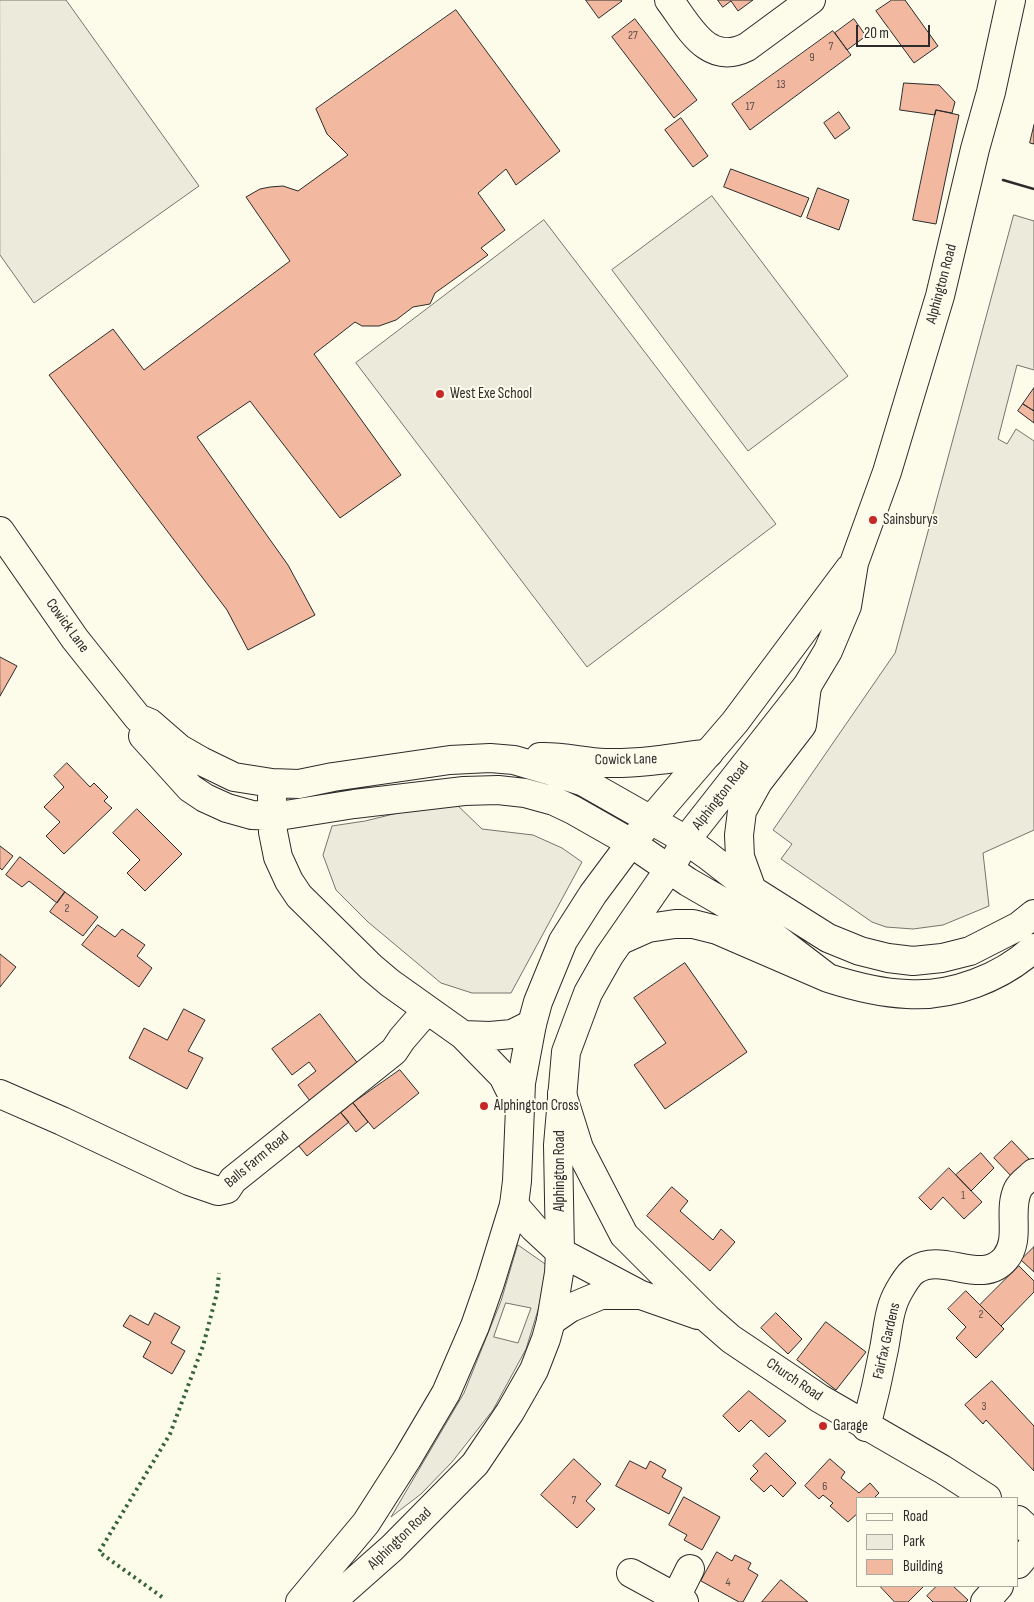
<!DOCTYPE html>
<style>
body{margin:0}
#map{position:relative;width:1034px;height:1602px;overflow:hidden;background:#fdfbea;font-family:"Sofia Sans Condensed",sans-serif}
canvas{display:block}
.legend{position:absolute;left:856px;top:1497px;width:162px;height:90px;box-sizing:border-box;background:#fdfbea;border:1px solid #a9a89e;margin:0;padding:6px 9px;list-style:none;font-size:15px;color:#2b2b2b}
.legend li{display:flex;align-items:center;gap:10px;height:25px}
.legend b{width:25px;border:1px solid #a9a89e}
.scale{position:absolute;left:856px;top:25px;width:74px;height:22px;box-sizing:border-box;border:2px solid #2b2b2b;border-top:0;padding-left:6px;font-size:15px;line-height:18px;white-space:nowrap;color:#2b2b2b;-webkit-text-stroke:4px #fdfbea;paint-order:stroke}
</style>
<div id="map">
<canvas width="1034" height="1602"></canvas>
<ul class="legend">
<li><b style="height:6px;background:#fdfbea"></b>Road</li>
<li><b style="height:14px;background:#ecebdb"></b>Park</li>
<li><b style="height:14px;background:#f2b8a0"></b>Building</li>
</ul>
<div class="scale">20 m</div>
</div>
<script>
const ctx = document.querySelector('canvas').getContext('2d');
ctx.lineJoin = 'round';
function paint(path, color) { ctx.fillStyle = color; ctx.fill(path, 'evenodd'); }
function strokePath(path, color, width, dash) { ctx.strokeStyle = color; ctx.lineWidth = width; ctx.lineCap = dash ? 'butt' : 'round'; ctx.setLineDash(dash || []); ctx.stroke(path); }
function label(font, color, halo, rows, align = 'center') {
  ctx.font = font + ' "Sofia Sans Condensed",sans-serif'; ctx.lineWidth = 4; ctx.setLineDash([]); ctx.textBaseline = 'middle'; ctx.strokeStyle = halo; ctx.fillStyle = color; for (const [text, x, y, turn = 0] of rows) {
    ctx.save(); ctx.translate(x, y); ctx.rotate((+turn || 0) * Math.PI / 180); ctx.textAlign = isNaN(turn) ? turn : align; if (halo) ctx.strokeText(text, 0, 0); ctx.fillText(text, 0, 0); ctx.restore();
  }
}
const green = new Path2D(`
 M 0,0 L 66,0 L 199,186 L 34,303 L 0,255 Z
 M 712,196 L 848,376 L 748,451 L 612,270 Z
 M 544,220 L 776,524 L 587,667 L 356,363 Z
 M 452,800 L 482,829 L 533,835 L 562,848 L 582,862 L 511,993 L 472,993 L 441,983 L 368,922 L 336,890 L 323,855 L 332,826 L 365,821 Z
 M 518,1245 L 548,1266 L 538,1310 L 526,1349 L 493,1410 L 452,1462 L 421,1494 L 391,1517 L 464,1393 L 501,1301 ZM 506,1303 L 531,1308 L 518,1343 L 494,1337 Z`);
const parking = new Path2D(`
 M 1014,215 L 1034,221 L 1034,370 L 1017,365 L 998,439 L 1007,444 L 1016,429 L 1034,441 L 1034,830 L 983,853 L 989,906 L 943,925 L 913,929 L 886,927 L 872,922 L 781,859 L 792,844 L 773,830 L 895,653 Z`);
const building = new Path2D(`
 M 586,0 L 621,0 L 622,1 L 599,18 Z
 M 718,0 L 753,0 L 738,11 L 731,1 L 723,7 Z
 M 892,0 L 905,0 L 938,46 L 914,63 L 876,11 Z
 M 456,10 L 560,151 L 516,185 L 506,169 L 478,193 L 505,230 L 481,248 L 488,255 L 435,293 L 430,304 L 413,307 L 396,320 L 379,326 L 362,326 L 355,322 L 314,354 L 401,475 L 340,518 L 250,401 L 197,437 L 288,565 L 315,615 L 248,650 L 227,610 L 49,375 L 113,329 L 144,370 L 290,261 L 246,197 L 260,189 L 270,187 L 283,186 L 298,191 L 348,155 L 327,134 L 316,109 Z
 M 635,19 L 697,100 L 674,118 L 612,37 Z
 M 854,19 L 866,36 L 847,50 L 835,33 Z
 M 833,31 L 851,55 L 750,130 L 732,104 Z
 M 904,83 L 939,85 L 955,102 L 952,113 L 936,110 L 935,115 L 900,110 Z
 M 936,110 L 959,115 L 936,224 L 913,220 Z
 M 839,112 L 850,128 L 835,139 L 824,123 Z
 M 681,118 L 708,156 L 693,167 L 665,130 Z
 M 1034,125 L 1034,144 L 1030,143 Z
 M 731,169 L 809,198 L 801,217 L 724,187 Z
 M 818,188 L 849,200 L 839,230 L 807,218 Z
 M 1034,388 L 1034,411 L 1023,404 Z
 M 1023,404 L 1034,411 L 1034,423 L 1018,411 Z
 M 0,657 L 17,666 L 0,696 Z
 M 67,763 L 90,787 L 94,783 L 108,797 L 104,801 L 112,808 L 64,854 L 46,836 L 60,822 L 44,807 L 64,787 L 54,776 Z
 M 137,809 L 182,854 L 145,891 L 127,873 L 140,860 L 113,833 Z
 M 0,846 L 13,856 L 2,870 L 0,868 Z
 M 20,857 L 65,892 L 57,903 L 29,881 L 22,887 L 6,875 Z
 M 65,892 L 98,917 L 83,936 L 50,912 Z
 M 98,925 L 115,937 L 122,929 L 145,945 L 137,956 L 152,968 L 139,987 L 82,945 Z
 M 0,954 L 16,967 L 0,987 Z
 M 685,963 L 747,1052 L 665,1109 L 634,1065 L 666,1043 L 634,998 Z
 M 184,1009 L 205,1020 L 188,1051 L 203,1058 L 187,1089 L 129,1058 L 144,1028 L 167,1040 Z
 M 320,1014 L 362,1069 L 313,1105 L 298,1085 L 316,1071 L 309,1062 L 292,1075 L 272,1049 Z
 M 400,1070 L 419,1093 L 374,1129 L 353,1103 Z
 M 353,1103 L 368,1122 L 356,1132 L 341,1113 Z
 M 336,1107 L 349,1122 L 307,1156 L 294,1140 Z
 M 1012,1141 L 1031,1161 L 1013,1178 L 994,1158 Z
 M 981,1153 L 994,1168 L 971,1191 L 956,1175 Z
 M 949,1168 L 982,1202 L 964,1219 L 943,1197 L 931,1210 L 919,1198 Z
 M 672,1187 L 688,1201 L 680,1211 L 713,1240 L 721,1229 L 735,1242 L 710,1271 L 647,1216 Z
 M 1034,1247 L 1034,1272 L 1021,1260 Z
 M 1019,1266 L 1034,1281 L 1034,1292 L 1001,1326 L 980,1305 Z
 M 966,1291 L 1004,1329 L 976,1358 L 956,1338 L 966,1327 L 948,1309 Z
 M 155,1313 L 180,1327 L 171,1343 L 185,1351 L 172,1374 L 143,1357 L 151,1342 L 123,1326 L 130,1315 L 148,1325 Z
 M 776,1313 L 802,1339 L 788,1354 L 761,1328 Z
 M 826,1322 L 866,1352 L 836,1390 L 797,1360 Z
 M 992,1381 L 1034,1426 L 1034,1471 L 986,1420 L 983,1424 L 965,1405 Z
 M 749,1391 L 786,1421 L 769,1437 L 751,1420 L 739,1432 L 723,1416 Z
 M 766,1453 L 796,1483 L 783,1497 L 771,1485 L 764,1492 L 750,1479 L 758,1471 L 753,1466 Z
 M 574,1459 L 601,1484 L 586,1501 L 595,1509 L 577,1528 L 541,1495 Z
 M 830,1459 L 845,1472 L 841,1478 L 859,1493 L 870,1483 L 879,1493 L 874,1498 L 858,1498 L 858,1513 L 848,1522 L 830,1506 L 833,1503 L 823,1495 L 819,1499 L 805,1486 Z
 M 630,1461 L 646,1469 L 650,1461 L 666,1470 L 662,1477 L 682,1488 L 669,1514 L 616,1486 Z
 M 684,1497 L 720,1517 L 702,1550 L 684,1540 L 687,1535 L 669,1525 Z
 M 717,1552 L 732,1561 L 735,1555 L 751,1563 L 748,1569 L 758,1575 L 743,1602 L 739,1602 L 701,1581 Z
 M 781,1580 L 808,1602 L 762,1602 Z
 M 880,1586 L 924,1586 L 908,1602 L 895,1602 Z
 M 937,1586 L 953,1586 L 968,1600 L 966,1602 L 933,1602 L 927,1596 Z`);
const minor = new Path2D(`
 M 669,0 C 689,26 707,67 747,47 L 811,0
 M 0,531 L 75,639 L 138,718 L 150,723 L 180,749 L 201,761 L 234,777 L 272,783 L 299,784 L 333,777 L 450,760 L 490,758 L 514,760 L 548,770 L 584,782 L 686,840 L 707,855 L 752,890 L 828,938 L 860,951 L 888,958 L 913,961 L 942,958 L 970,951 L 1019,926 L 1034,914
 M 143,736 L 190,788 L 205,798 L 227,808 L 252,815 L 279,816 L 354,804 L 464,791 L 498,790 L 525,793 L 554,801 L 573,810 L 631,843 L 688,882 L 747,916 L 828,978
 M 540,757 C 562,756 583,762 605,763 C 640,764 675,758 709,753
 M 272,797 L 273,832 L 278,857 L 289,881 L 299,896 L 371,967 L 390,983 L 463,1035 L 503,1076 L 519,1108
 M 752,890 L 740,857 L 739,835 L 742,811 L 758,782 L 802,725 L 807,686
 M 621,940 L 648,928 L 675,924 L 693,924 L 717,930 L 828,978 C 853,986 881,993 907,994 C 952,997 1001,978 1034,948
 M 463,1035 L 490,1036 L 512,1034 L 532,1024
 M 0,1094 L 62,1121 L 189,1181 L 218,1191 L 227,1189 L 233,1180 L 394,1051 L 402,1039 L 427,1010
 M 866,1427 C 873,1401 879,1375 884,1349 C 887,1334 888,1318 893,1304 C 896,1295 907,1275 915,1270 C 943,1251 981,1287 1005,1259 C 1022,1239 1007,1211 1018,1189 C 1021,1183 1029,1178 1034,1173
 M 1018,1564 L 1034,1545
 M 631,1573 L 684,1602
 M 676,1597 L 690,1569
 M 985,1602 L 999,1586`);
const major = new Path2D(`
 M 562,1094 L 579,1148 L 624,1235 L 707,1318 L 731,1339 L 819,1398 L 942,1469 L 987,1498
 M 514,1205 L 534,1228 L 560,1252 L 641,1295 L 698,1315
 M 551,1321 L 570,1308 L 601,1295 L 637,1295
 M 1018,1520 L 1034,1535`);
const highway = new Path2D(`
 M 300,1602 L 366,1523 L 407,1459 L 446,1393 L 475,1326 L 490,1283 L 514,1205 L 517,1181 L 521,1083 L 532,1024 L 538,1002 L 563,941 L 593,894 L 631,843 L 735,722 L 850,568
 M 331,1602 L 392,1548 L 475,1464 L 510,1412 L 534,1370 L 546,1339 L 551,1321 L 559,1273 L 560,1252 L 558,1145 L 566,1052 L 588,993 L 609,956 L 670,868 L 686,840 L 807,686 L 828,651 L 847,606 L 854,563 L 887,472 L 940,296 L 975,149 L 991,92 L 1011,0`);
const hedge = new Path2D(`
 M 162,1597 L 99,1552 L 170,1434 L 203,1346 L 217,1293 L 219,1273`);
const wall = new Path2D(`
 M 1003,180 L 1034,189`);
const markers = [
 [440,394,5,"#c62828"],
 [873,520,5,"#c62828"],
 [484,1106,5,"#c62828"],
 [823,1426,5,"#c62828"]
];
const numberNames = [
 ["27",633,36],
 ["7",831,47],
 ["9",812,58],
 ["13",781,85],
 ["17",750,107],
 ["2",67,909],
 ["1",963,1196],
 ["2",981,1315],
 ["3",984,1407],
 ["6",825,1487],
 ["7",574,1501],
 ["4",728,1583]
];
const streetNames = [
 ["Alphington Road",942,284,-75],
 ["Cowick Lane",67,626,54],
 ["Cowick Lane",626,760,-1],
 ["Alphington Road",721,796,-52],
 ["Balls Farm Road",257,1160,-40],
 ["Alphington Road",560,1171,-90],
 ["Fairfax Gardens",887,1341,-77],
 ["Church Road",794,1380,34],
 ["Alphington Road",400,1539,-44]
];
const poiNames = [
 ["West Exe School",450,394],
 ["Sainsburys",883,520],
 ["Alphington Cross",494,1106],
 ["Garage",833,1426]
];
paint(green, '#ecebdb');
strokePath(green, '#74746e', 1);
paint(parking, '#eceadb');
strokePath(parking, '#74746e', 1);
paint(building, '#f2b8a0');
strokePath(building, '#2b2b2b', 1);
strokePath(minor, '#2b2b2b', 30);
strokePath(major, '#2b2b2b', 30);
strokePath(highway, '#2b2b2b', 30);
strokePath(minor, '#fdfbea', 28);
strokePath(major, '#fdfbea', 28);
strokePath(highway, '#fdfbea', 28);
strokePath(hedge, '#34623c', 4, [2.5, 4]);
strokePath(wall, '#2b2b2b', 2.5);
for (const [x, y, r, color] of markers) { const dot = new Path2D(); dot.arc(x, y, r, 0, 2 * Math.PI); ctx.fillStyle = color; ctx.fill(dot); strokePath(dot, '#fdfbea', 2); }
label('12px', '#5d4e48', null, numberNames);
label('15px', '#2b2b2b', '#fdfbea', streetNames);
label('15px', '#2b2b2b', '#fdfbea', poiNames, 'left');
</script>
